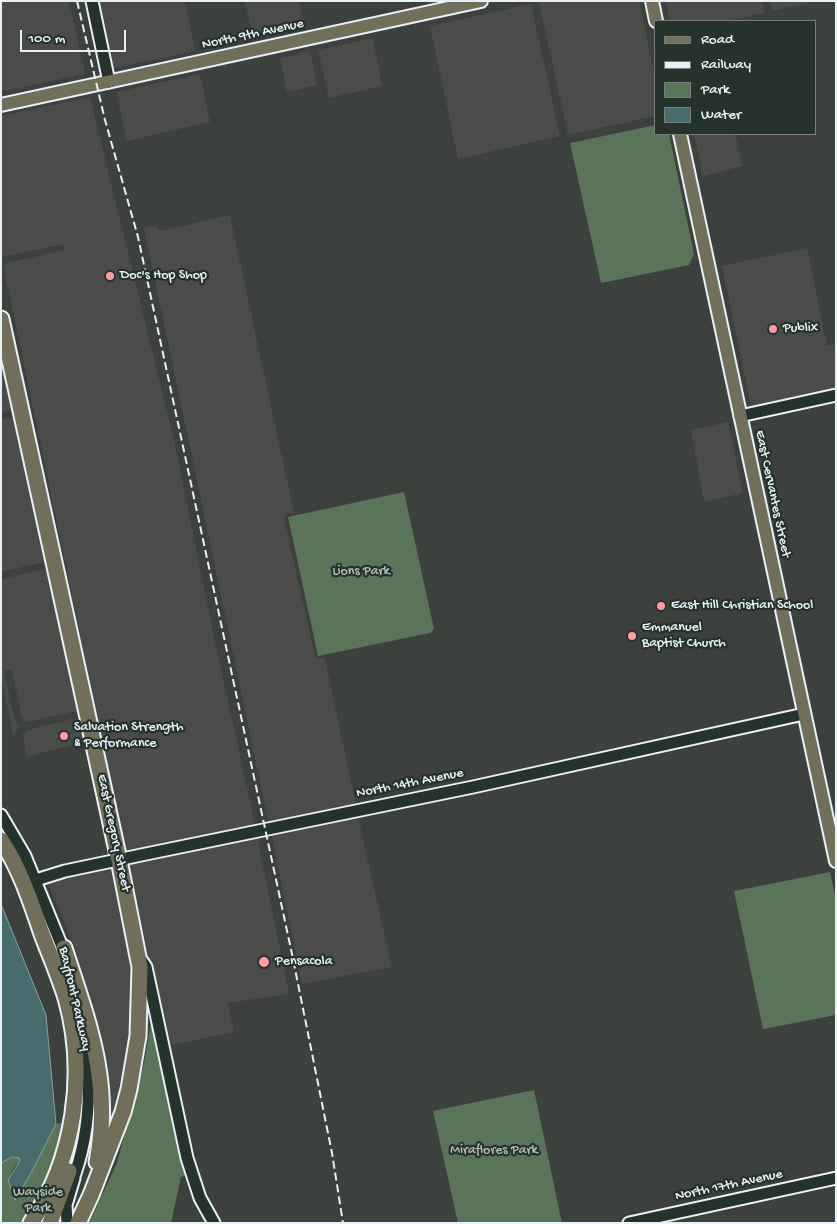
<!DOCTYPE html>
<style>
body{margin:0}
#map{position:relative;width:837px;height:1224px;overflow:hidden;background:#3c413e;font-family:"Gochi Hand",sans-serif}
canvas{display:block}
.frame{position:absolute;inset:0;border:2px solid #e8f1f8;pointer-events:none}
.legend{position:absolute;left:654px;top:20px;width:162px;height:115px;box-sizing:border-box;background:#26332d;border:1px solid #747f7e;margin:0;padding:6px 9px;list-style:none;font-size:15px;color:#e8f1f8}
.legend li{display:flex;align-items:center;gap:10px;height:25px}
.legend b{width:25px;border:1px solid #747f7e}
.scale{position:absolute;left:20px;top:30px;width:106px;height:22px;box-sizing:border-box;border:2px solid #e8f1f8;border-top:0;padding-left:6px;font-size:15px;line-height:18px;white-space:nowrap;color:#e8f1f8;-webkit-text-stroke:4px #26332d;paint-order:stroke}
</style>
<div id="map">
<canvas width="837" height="1224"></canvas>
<div class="frame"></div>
<ul class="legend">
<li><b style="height:6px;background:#716e59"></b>Road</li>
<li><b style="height:6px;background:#e8f1f8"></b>Railway</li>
<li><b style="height:14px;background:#5a7459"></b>Park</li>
<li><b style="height:14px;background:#486b6e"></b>Water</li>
</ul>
<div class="scale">100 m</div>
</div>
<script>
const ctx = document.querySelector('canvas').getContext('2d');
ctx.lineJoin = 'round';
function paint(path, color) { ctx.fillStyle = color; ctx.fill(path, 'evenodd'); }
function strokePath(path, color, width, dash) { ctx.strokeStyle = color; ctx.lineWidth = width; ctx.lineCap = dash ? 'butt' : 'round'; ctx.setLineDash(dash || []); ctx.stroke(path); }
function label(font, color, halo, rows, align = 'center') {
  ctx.font = font + ' "Gochi Hand",sans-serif'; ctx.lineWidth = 4.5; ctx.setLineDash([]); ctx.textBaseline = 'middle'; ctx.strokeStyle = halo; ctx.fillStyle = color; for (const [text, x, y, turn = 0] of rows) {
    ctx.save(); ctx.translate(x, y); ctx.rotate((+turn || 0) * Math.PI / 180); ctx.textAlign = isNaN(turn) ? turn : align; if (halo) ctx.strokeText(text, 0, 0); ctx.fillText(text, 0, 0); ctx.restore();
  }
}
const built = new Path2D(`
 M 1,1 L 69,1 L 85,74 L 1,92 Z
 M 96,1 L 185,1 L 195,51 L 110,69 Z
 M 245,1 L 299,1 L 305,27 L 253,38 Z
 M 639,1 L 656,82 L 656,116 L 568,135 L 539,2 Z
 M 665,1 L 762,1 L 764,13 L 725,21 L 670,21 Z
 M 770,1 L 818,1 L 772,11 Z
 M 531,4 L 560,136 L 458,159 L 430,26 Z
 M 373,38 L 382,86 L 329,98 L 318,50 Z
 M 310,51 L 317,85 L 287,92 L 280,58 Z
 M 200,74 L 210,122 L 127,141 L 116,92 Z
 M 90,97 L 174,440 L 218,656 L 256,828 L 126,854 L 3,264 L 65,250 L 63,244 L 1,257 L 1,116 Z
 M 694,134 L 735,134 L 743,166 L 703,176 Z
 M 230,215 L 294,513 L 287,514 L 284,518 L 315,656 L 319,659 L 325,658 L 356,806 L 269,825 L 144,228 L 155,225 L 161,231 Z
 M 807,248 L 827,345 L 836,345 L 836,392 L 752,410 L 722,266 Z
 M 1,364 L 11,410 L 1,413 Z
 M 13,417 L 44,562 L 1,572 L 1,420 Z
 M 728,422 L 743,493 L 704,502 L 691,430 Z
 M 46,569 L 77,711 L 26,722 L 22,718 L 12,670 L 4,671 L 15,720 L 19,726 L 14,736 L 16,748 L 1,677 L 1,579 Z
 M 78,718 L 84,742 L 26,757 L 23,736 L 27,730 Z
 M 357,813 L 392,967 L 302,984 L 271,832 Z
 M 257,835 L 289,994 L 228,1003 L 234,1032 L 167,1046 L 128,861 Z
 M 110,865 L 127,940 L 135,1019 L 108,1133 L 93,1026 L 77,953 L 47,881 Z`);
const green = new Path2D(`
 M 656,125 L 656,134 L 669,134 L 694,254 L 689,265 L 601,283 L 570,143 Z
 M 404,492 L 434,629 L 430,633 L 318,656 L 288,517 Z
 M 830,872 L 836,900 L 836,1015 L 763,1029 L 734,891 Z
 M 152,1017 L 187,1175 L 181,1177 L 171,1223 L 89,1223 L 117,1163 L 144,1063 Z
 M 534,1090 L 562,1223 L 458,1223 L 433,1111 Z
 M 73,1120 C 86,1154 62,1191 50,1223 L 1,1223 L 3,1218 L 1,1219 L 1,1163 L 12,1157 L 19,1158 L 20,1161 C 5,1176 10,1181 15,1199 L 30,1175 L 56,1124 Z`);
const water = new Path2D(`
 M 1,904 L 46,1015 L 56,1124 L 30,1175 L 15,1200 L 8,1180 L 20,1161 L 19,1158 L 12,1157 L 1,1163 Z`);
const secondary = new Path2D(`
 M 92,1 L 109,82
 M 740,416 L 836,395
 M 1,815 L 25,856 L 65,954
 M 23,884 L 65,871 L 146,854 L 473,787 L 804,714
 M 142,961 L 146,967 L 187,1158 L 200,1198 L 214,1223
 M 71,1184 C 91,1135 92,1082 83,1030
 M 67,1223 L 66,1205 L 74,1178
 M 629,1223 L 836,1178`);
const primary = new Path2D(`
 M 652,1 L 656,21
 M 1,105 L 481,1
 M 680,134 L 836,861`);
const highway = new Path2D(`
 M 1,319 L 119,860 L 140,967 L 138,1036 L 129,1089 L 123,1112 L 91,1195 L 78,1223
 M 1,840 C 20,868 31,902 42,934 C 50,955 59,976 66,998 C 87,1072 75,1159 31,1223
 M 64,948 C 88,1022 112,1081 97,1162
 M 50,1223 L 69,1171`);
const rail = new Path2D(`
 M 77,1 L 105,120 L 138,237 L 292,954 L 332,1153 L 343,1223`);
const markers = [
 [110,276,5,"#ff9aa2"],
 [773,329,5,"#ff9aa2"],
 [661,606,5,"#ff9aa2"],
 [632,636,5,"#ff9aa2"],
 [64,736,5,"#ff9aa2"],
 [264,962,6,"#ff9aa2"]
];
const streetNames = [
 ["North 9th Avenue",253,35,-12],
 ["East Cervantes Street",772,494,78],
 ["North 14th Avenue",410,784,-11],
 ["East Gregory Street",113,833,78],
 ["Bayfront Parkway",74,999,77],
 ["North 17th Avenue",729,1186,-12]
];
const poiNames = [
 ["Doc's Hop Shop",120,276],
 ["Publix",783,329],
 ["East Hill Christian School",671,606],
 ["Emmanuel",642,628],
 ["Baptist Church",642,644],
 ["Salvation Strength",74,728],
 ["& Performance",74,744],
 ["Pensacola",275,962]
];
const parkNames = [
 ["Lions Park",361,572],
 ["Miraflores Park",494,1151],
 ["Wayside",38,1193],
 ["Park",38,1209]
];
paint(built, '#4b4b49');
paint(green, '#5a7459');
paint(water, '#486b6e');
strokePath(water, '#88a1a5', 1);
strokePath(secondary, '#e8f1f8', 15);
strokePath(primary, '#e8f1f8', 16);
strokePath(highway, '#e8f1f8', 19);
strokePath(secondary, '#26332d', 11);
strokePath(primary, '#716e59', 12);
strokePath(highway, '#716e59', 15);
strokePath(rail, '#e8f1f8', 2, [8, 4]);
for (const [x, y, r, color] of markers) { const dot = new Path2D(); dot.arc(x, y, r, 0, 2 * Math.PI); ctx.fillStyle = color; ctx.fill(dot); strokePath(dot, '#26332d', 2); }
label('14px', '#e8f1f8', '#26332d', streetNames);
label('14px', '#e8f1f8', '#26332d', poiNames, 'left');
label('14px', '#afbfb8', '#26332d', parkNames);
</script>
